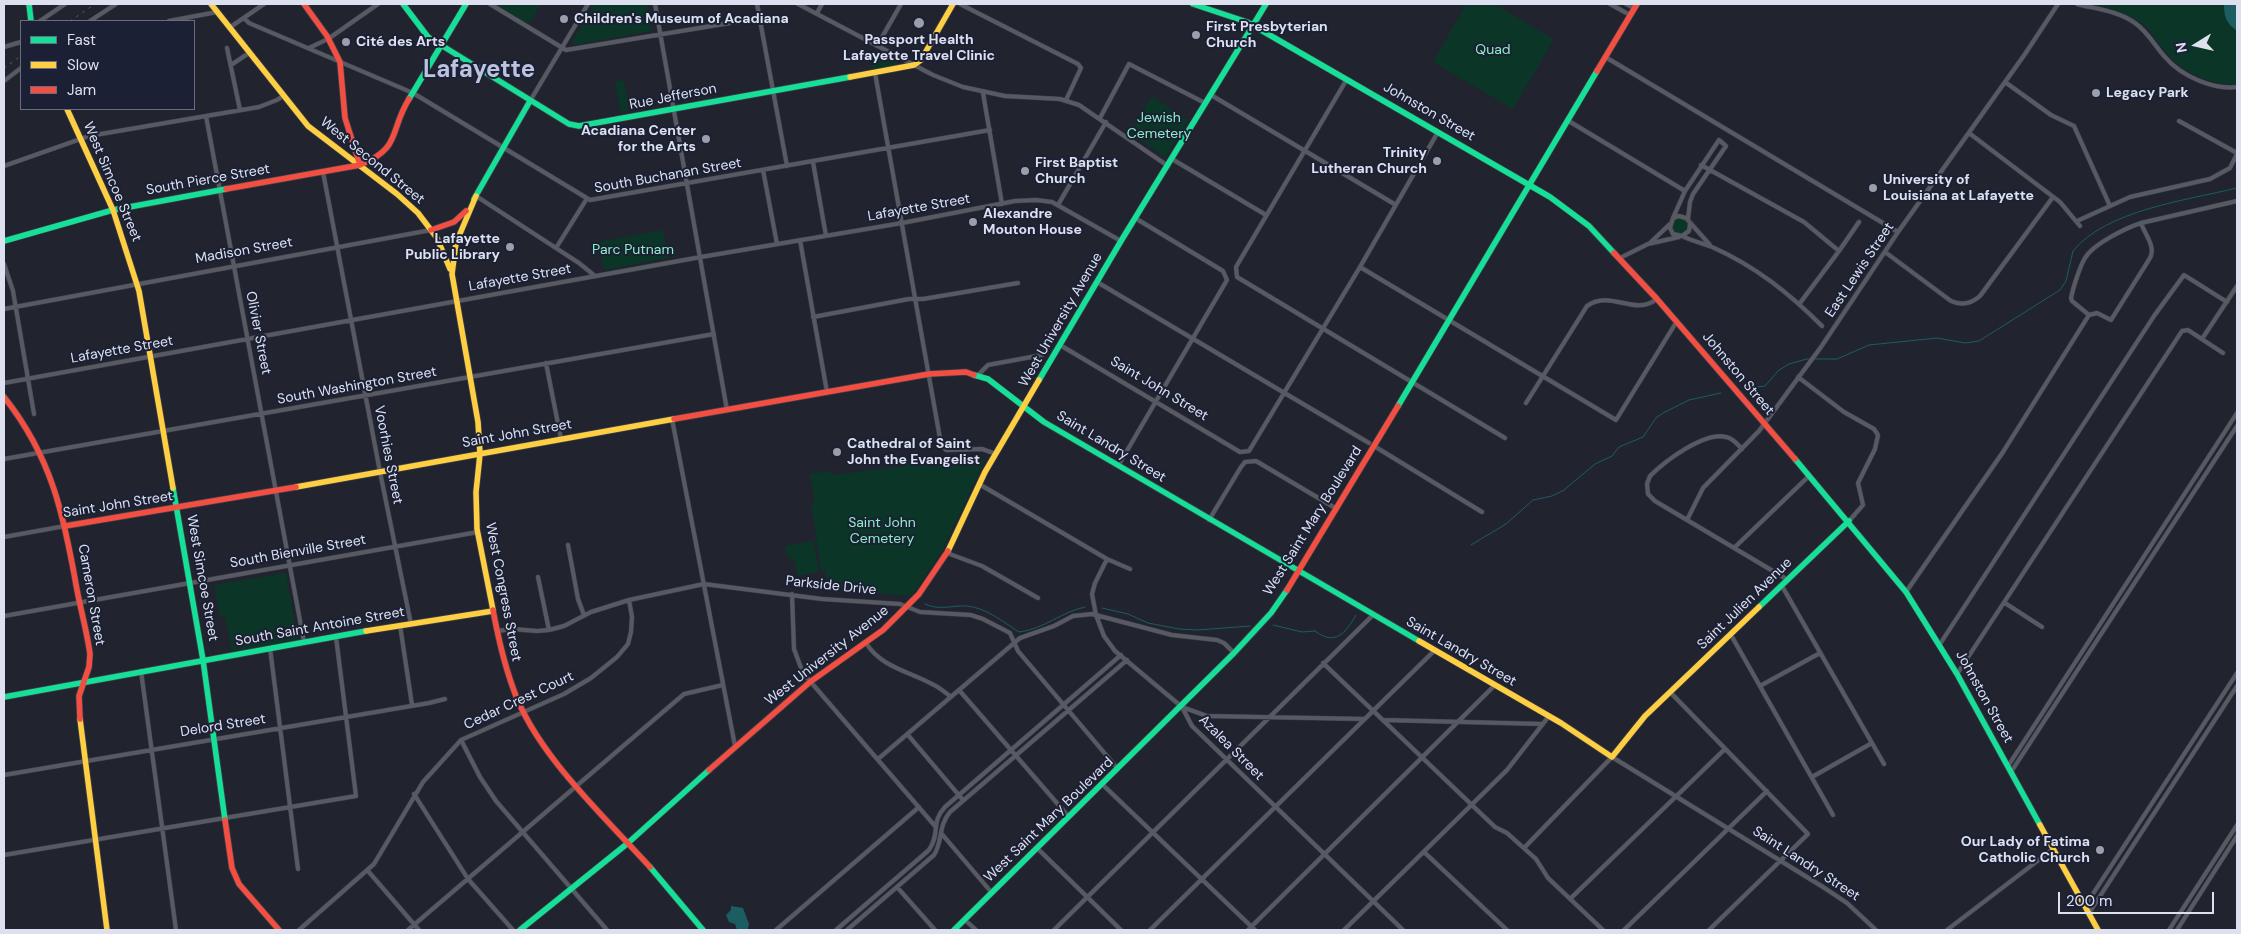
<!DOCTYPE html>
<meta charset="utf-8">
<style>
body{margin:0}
#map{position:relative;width:2241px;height:934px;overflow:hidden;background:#21242f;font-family:"DM Sans",sans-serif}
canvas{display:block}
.frame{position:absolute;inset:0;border:5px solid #dde1ef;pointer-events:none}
.legend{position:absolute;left:20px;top:20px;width:175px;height:90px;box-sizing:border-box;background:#1b2035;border:1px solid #696d7f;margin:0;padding:6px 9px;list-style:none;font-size:15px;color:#dde1ef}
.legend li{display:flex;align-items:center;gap:10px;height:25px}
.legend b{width:25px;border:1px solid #696d7f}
.north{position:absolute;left:2171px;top:20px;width:50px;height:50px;-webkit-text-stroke:4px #1b2035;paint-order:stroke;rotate:260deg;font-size:14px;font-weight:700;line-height:20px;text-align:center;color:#dde1ef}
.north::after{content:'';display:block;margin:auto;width:18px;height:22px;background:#dde1ef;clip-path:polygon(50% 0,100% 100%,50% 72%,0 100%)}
.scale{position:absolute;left:2058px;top:892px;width:156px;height:22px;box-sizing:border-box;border:2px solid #dde1ef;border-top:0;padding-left:6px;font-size:15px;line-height:18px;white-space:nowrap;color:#dde1ef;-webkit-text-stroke:4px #1b2035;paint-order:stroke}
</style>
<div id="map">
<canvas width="2241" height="934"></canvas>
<div class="frame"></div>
<ul class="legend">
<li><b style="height:6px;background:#16e098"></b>Fast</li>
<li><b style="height:6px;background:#ffcf43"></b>Slow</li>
<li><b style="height:6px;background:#f24e42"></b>Jam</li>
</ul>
<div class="north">N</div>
<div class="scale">200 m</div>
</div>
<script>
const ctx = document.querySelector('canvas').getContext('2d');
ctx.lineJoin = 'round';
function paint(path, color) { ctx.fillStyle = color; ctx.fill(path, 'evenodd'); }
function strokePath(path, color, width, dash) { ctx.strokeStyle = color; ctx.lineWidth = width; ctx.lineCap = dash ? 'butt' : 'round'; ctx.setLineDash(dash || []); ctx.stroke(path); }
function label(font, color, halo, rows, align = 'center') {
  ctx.font = font + ' "DM Sans",sans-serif'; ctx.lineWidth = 4; ctx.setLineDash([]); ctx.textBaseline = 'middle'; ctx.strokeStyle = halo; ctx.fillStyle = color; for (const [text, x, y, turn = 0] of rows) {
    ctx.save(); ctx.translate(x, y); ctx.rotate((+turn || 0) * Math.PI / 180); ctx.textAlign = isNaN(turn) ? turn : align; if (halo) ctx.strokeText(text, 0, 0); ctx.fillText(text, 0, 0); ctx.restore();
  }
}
const green = new Path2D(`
 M 496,4 L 541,4 L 529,24 Z
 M 595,4 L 647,4 L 652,31 L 574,45 L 572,42 Z
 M 1466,4 L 1494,4 L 1554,39 L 1513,109 L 1433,62 Z
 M 2090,4 L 2237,4 L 2237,84 C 2213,86 2184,73 2168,55 C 2158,45 2153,31 2141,23 C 2126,12 2108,8 2090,4 Z
 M 874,50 L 898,63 L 897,66 L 871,71 Z
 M 624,80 L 629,111 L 621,113 L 615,82 Z
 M 1152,96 L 1188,120 L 1166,156 L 1163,156 L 1130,132 Z
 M1672 226a8 8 0 1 1 16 0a8 8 0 1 1-16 0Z
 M 663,230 L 668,258 L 604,270 L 599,242 Z
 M 983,457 L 984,463 L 942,551 L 913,594 L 908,596 L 828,588 L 825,570 L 821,570 L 811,504 L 815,503 L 810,474 L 830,471 L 832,475 L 906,466 L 907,460 Z
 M 813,541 L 819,572 L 798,576 L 794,558 L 788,559 L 785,546 Z
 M 286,573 L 298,640 L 232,651 L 225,616 L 220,617 L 214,585 Z`);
const water = new Path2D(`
 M 2224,4 L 2237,4 L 2237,31 C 2226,23 2224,17 2224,4 Z
 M 731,906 L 743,908 L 749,924 L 748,929 L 737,930 L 735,924 L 729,922 L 726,915 L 731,910 Z`);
const stream = new Path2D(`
 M 1747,388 L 1765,386 L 1779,370 L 1789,364 L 1807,359 L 1837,359 L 1869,345 L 1937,338 L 1965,343 L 1979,341 L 2060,290 L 2066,281 L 2073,251 C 2106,210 2188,200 2237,188
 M 1471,545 L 1506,524 L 1533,500 L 1552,496 L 1564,490 L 1595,464 L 1612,456 L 1619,447 L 1643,437 L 1656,418 L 1663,413 L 1689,400 L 1721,393
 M 925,604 C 939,611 953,605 967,606 C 987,608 1003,622 1019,632 C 1044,629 1061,612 1085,607
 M 1102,608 L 1128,614 L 1148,623 L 1179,629 L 1198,630 L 1250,626
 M 1273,625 L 1302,632 L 1315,631 C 1335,646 1345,634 1356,615`);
const street = new Path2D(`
 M 490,4 L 566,50 L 760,18
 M 655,4 L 727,410
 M 757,4 L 787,166
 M 798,4 L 933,75 L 963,87 L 1005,96 L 1060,99 L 1079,105 L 1168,166
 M 960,4 L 1078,64 L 1081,68 L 1066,100
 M 1610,4 L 1630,15
 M 1626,4 L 1634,8
 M 2077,4 C 2096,9 2119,11 2135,23 C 2148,32 2155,46 2165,57 C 2181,76 2213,90 2237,87
 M 817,13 L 822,4
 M 244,18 L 249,23 L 413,93 L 590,200 L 990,130
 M 40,21 L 65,4
 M 90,21 L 116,4
 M 169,21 L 217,12
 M 229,28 L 264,4
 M 877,46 L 901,4
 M 4,47 L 21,42
 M 227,48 L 240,110
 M 309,48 L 328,39 L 378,4
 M 1607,58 L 1898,232
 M 231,65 L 249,53
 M 875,73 L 941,444 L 946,450 L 982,449 L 996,454
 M 1347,79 L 1236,267 L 1237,277 L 1505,438
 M 4,81 L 21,68
 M 2005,82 L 2051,115 L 2074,126 L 2110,206
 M 983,93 L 1002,204
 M 1211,95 L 1396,205
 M 530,101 L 588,4
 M 206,116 L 304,642
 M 1100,118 L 1129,64 L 1205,103
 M 1567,120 L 1685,191
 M 2179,121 L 2237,153
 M 1969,133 L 2060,202 L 2080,226
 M 1172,159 L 1266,215
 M 813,162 L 826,236
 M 1701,165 L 1804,222 L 1839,251
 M 4,166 L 89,136 L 259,107 L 277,100 L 283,96
 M 763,170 L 777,244
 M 323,172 L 380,472 L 411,624
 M 476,196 L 579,263 L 595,276
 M 1058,205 L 1106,122
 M 1673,218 L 1685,191 L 1719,140 L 1726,146 L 1693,194 L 1690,202 L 1688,219
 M 2077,221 L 2130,197 L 2210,179 L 2230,168 L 2237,154
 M 2141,223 C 2145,235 2156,246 2150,258 L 2111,320 L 2097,313 L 2089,315 L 2072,301 L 2071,298 C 2073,288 2080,266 2085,258 C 2093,244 2126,228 2141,223 L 2237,201
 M 1690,224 L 1689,231 L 1682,236 L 1673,234 L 1670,228 L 1673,218 L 1679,216 L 1686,218 L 1710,245
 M 1682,236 C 1692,241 1702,243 1712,247 C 1755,266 1789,293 1822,326
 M 800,240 L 827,392
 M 1650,243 L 1670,224
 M 556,248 L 586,200
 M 1885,252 L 1951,301 C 1962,306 1971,304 1980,296 L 2053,197
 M 1620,258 L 1648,244 L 1679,237
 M 4,264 L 13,291 L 34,414
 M 1360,267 L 1616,420 L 1677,321
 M 1097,282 L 1369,443
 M 1800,303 L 1839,251 L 1859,222
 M 4,309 L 431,230
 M 813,317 L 909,299 L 923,299 L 1018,283
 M 2202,339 L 2237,286
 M 1060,345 L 1240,452 L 1249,451 L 1360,267 L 1438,132
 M 546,363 L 561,439
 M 978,375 L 988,365 L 1042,355
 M 1798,377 L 1844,412 L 1874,429 L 1878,435 L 1875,449 L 1858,483 L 1863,505 L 1849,521
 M 4,383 L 701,257 L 902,223 L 1015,201 L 1036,200 L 1052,202 L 1121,241
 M 1526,403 L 1587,306 C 1611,289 1634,317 1657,299
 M 672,419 L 735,746
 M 1374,446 L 1482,512
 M 1742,449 C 1737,444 1733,438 1726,437 C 1705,431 1665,461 1650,476 L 1647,484 L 1648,494 L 1655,501 L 1788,580
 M 4,459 L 714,334
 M 1118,466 L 1227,280 L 1223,271 L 1135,218
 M 979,484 L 1107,559 L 1130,569
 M 1209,520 L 1241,467 L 1245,462 L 1256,461 L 1337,509
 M 1687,520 L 1703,488 L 1759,431 L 1821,347 L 1898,232 L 2025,54 L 2058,4
 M 4,537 L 65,526
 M 568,545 L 578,599 L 584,615
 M 1734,548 L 1809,476
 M 947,553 L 982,566 L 1038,598
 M 1107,559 L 1095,583 L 1092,594 L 1096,615 L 1104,636 L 1115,651 L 1182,707 L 1192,726 L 1403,930
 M 538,577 L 549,630
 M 1782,586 L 1884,764
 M 1906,592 L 2003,452 L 2089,315
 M 792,594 L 794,649 L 803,673 L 935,826
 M 2005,603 L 2042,627
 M 4,616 L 478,532
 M 400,625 L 412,705
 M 497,631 L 512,629 L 537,631 L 549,630 L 564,626 L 591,612 L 629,600 L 704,584 L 822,599 L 900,604 L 920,612 L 971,615 L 983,619 L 1010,633 L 1018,651 L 1118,769
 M 1731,635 L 1833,815
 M 866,643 C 881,667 908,671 932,684 C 939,687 945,692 951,697
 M 1940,644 L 2154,316 L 2184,275 L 2227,302
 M 270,648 L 298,869
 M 1323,663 L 1495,827 L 1507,833 L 1536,859 L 1548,878 L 1603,930
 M 141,671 L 176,930
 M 1957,674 L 2182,331 L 2188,330 L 2223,353
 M 1760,686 L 1820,653
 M 959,690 L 1069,817
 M 1670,692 L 1808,834 L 1709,930
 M 1182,707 L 1207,716 L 1365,719
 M 1383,720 L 1543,724
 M 908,735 L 963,800
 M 461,740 L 480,777 L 496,801 L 607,930
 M 878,759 L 1020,638 L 1054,626 L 1073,616 L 1092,614 L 1172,635 L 1217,640 L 1224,643 L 1234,653
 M 2008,766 L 2237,413
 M 2011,772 L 2237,426
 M 4,775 L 429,703 L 445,699
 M 1812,777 L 1872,743
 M 1103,785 L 1255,930
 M 414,794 L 468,879 L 513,930
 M 941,833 L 992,893
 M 1524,848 L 1612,757 L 1823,887 L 1847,903 L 1876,930
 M 1038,849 L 1121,930
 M 1424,852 L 1507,930
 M 4,855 L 356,796 L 336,637
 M 368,871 L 419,930
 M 897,887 L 935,930
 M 1570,899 L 1725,749
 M 2085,906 L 2237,673
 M 2089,913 L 2237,686
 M 965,920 L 976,930
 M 299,930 L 374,864 L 423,782 L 461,740 L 564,694 L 591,678 L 617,657 L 628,644 L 631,632 L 632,617 L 629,600
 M 408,930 L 684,694 L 723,685
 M 776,930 L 919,807
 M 836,930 L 929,850 C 941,832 930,823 945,807 L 1121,655
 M 847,930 L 934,855 C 943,841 938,826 950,812 L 1127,660
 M 1054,930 L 1373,615
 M 1150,930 L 1434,651
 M 1248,930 L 1494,686
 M 1344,930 L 1507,770 L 1549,716
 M 1624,930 L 1767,791
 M 1947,930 L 2053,849
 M 2169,930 L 2237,825
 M 2177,930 L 2237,836`);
const fast = new Path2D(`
 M 29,4 L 31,21
 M 403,4 L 428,37 L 569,124 L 579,126 L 850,77
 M 1193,4 L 1247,22 L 1550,197 L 1589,226 L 1614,253
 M 409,99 L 466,4
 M 474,199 L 530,101
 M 4,241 L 113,210 L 226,189
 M 974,375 L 988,379 L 1044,422 L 1419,641
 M 1039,380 L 1121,241 L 1266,4
 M 1398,406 L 1597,71
 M 1795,459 L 1906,592 L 1957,674 L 2040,825
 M 173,488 L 203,660 L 225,820
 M 1759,607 L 1849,521
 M 4,697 L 366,631
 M 650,867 L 703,930
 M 520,930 L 628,843 L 709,770
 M 954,930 L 1234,653 L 1271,613 L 1287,590`);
const slow = new Path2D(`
 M 211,4 L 308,126 L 397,194 L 418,213 L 437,238 L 450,269
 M 850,77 L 914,65 L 921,60 L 953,4
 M 67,109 L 113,210 L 139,291 L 173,488
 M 476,196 L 456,243 L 452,274 L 478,422 L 480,454 L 476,492 L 477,529 L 493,610
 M 296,487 L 674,419
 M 948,551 L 985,472 L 1039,380
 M 366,631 L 493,611
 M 1419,641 L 1561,723 L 1612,757 L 1645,716 L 1759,607
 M 80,719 L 107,930
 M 2040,825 L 2098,930`);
const jam = new Path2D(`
 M 304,4 L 327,36 L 340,62 L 345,118 L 360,165
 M 1597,71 L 1637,4
 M 226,189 L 360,165 C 402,148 389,131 409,99
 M 431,230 L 454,222 L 466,211
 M 1614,253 L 1657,299 L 1795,459
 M 4,397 C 52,457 64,516 77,590 C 81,611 87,632 90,654 L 89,667 L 79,696 L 80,719
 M 674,419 L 929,374 L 966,372 L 974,375
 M 65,526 L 296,487
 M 1287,590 L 1398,406
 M 493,610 C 498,637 504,663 513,688 C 535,753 604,816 650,867
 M 709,770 L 810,682 L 883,630 L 919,594 L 948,551
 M 225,820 L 232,868 L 239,884 L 279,930`);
const rail = new Path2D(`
 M 70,21 L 95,4
 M 4,68 L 21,56`);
const markers = [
 [564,19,5,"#9b9fac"],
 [919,23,6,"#9b9fac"],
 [1196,35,5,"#9b9fac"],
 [346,42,5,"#9b9fac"],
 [2096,93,5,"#9b9fac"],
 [706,139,5,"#9b9fac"],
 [1437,161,5,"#9b9fac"],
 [1025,171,5,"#9b9fac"],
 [1873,188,5,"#9b9fac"],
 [973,222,5,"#9b9fac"],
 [510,247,5,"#9b9fac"],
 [837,452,5,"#9b9fac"],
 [2100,850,5,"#9b9fac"]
];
const poiNames = [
 ["Children's Museum of Acadiana",574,19],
 ["First Presbyterian",1206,27],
 ["Church",1206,43],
 ["Passport Health",919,40,"center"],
 ["Lafayette Travel Clinic",919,56,"center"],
 ["Cité des Arts",356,42],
 ["Legacy Park",2106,93],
 ["Acadiana Center",696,131,"right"],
 ["for the Arts",696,147,"right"],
 ["Trinity",1427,153,"right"],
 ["Lutheran Church",1427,169,"right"],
 ["First Baptist",1035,163],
 ["Church",1035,179],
 ["University of",1883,180],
 ["Louisiana at Lafayette",1883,196],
 ["Alexandre",983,214],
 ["Mouton House",983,230],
 ["Lafayette",500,239,"right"],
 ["Public Library",500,255,"right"],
 ["Cathedral of Saint",847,444],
 ["John the Evangelist",847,460],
 ["Our Lady of Fatima",2090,842,"right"],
 ["Catholic Church",2090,858,"right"]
];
const parkNames = [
 ["Quad",1493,50],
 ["Jewish",1159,118],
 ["Cemetery",1159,134],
 ["Parc Putnam",633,250],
 ["Saint John",882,523],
 ["Cemetery",882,539]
];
const streetNames = [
 ["Rue Jefferson",673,97,-11],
 ["Johnston Street",1429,112,30],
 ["West Second Street",372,161,39],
 ["South Buchanan Street",668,176,-10],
 ["South Pierce Street",208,180,-10],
 ["West Simcoe Street",112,182,67],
 ["Lafayette Street",919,208,-10],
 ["Madison Street",244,251,-10],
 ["East Lewis Street",1860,270,-56],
 ["Lafayette Street",520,278,-10],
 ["West University Avenue",1061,320,-60],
 ["Olivier Street",258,333,79],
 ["Lafayette Street",122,350,-10],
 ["Johnston Street",1738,374,50],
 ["South Washington Street",357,386,-10],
 ["Saint John Street",1159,389,31],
 ["Saint John Street",517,434,-10],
 ["Saint Landry Street",1111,447,31],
 ["Voorhies Street",388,455,79],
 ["Saint John Street",118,505,-9],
 ["West Saint Mary Boulevard",1313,521,-58],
 ["South Bienville Street",298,552,-10],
 ["West Simcoe Street",202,578,80],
 ["Parkside Drive",831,586,6],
 ["West Congress Street",503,592,79],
 ["Cameron Street",91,595,80],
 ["Saint Julien Avenue",1745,604,-44],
 ["South Saint Antoine Street",320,627,-10],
 ["Saint Landry Street",1461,652,30],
 ["West University Avenue",827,656,-38],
 ["Johnston Street",1984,697,61],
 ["Cedar Crest Court",519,701,-25],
 ["Delord Street",223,726,-9],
 ["Azalea Street",1231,748,45],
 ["West Saint Mary Boulevard",1049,820,-44],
 ["Saint Landry Street",1806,864,33]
];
const townNames = [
 ["Lafayette",479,71]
];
paint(green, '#0b3527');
paint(water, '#1c5d62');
strokePath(stream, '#1c5d62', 1);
strokePath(street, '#3e404a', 5);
strokePath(fast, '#3e404a', 7);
strokePath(slow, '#3e404a', 7);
strokePath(jam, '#3e404a', 7);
strokePath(street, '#575a63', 4);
strokePath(fast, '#16e098', 5.5);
strokePath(slow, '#ffcf43', 5.5);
strokePath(jam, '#f24e42', 5.5);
strokePath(rail, '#5e606a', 1, [2.5, 5]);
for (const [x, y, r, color] of markers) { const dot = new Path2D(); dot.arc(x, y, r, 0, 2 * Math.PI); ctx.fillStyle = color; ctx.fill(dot); strokePath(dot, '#1b2035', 2); }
label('bold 14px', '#dde1ef', '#1b2035', poiNames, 'left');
label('14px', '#8aefc1', '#1b2035', parkNames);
label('14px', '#dde1ef', '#1b2035', streetNames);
label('bold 24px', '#bbc3df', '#1b2035', townNames);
</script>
